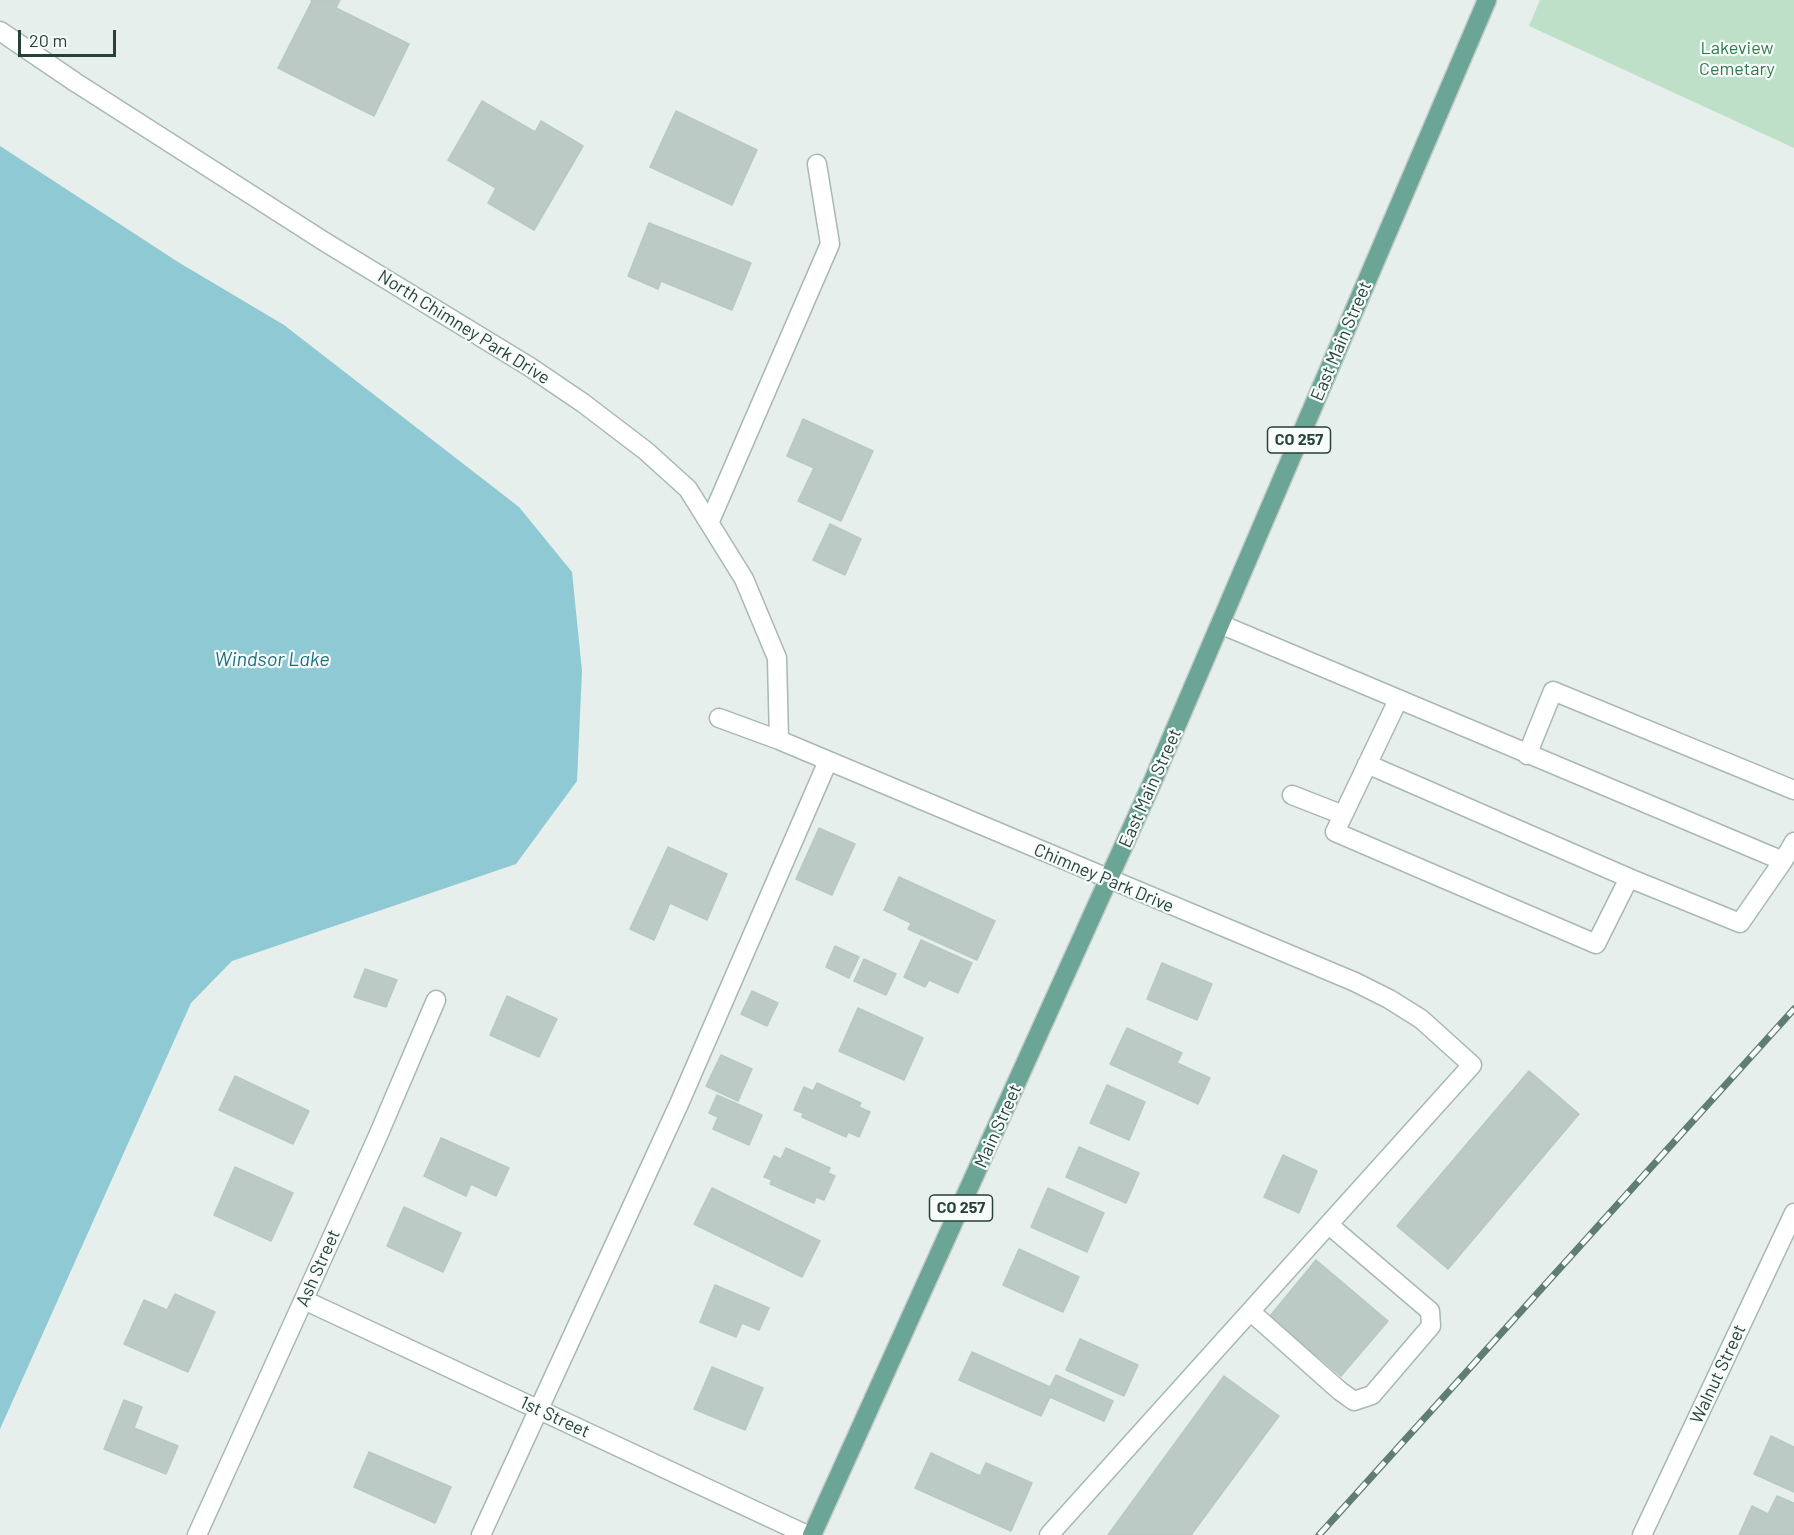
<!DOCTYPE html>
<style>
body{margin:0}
#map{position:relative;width:1794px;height:1535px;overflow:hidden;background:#e6efeb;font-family:Barlow,sans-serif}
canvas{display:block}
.scale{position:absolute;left:18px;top:30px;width:98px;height:27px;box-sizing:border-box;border:3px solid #24423a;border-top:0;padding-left:8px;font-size:18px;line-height:21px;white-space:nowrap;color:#24423a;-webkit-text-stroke:4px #f7fbf9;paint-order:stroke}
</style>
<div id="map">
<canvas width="1794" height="1535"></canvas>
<div class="scale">20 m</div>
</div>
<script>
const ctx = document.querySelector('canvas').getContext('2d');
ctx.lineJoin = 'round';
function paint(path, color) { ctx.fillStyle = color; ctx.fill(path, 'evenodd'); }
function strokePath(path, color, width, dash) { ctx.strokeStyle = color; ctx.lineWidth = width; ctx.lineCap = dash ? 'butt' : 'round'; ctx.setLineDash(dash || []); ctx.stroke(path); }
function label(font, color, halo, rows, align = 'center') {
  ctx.font = font + ' Barlow,sans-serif'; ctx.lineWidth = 4.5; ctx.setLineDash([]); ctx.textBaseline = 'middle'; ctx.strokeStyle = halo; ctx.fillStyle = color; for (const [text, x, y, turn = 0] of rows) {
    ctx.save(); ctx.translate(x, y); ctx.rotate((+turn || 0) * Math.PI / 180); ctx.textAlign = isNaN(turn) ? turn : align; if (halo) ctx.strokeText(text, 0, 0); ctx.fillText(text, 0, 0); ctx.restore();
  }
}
const green = new Path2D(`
 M 1540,0 L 1794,0 L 1794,148 L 1529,26 Z`);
const water = new Path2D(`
 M 0,146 L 178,262 L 284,325 L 519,507 L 572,572 L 582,671 L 577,781 L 516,864 L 232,961 L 191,1003 L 0,1429 Z`);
const building = new Path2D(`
 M 311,0 L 340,0 L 336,8 L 409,44 L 374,116 L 278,68 L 312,1 Z
 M 482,101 L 535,132 L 541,121 L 583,146 L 534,230 L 488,203 L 496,188 L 448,160 Z
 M 676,111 L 757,150 L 732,205 L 650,167 Z
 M 649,223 L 751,263 L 732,310 L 661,281 L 658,289 L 628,276 Z
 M 803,419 L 873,451 L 841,521 L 798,501 L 814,468 L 787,456 Z
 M 830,524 L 861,539 L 845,575 L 813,560 Z
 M 819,828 L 855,844 L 832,895 L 796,879 Z
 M 668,847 L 727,874 L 707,920 L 670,903 L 654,940 L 630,929 Z
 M 899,877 L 995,921 L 977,960 L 908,929 L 911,923 L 884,910 Z
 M 921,940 L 972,963 L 958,993 L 929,980 L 925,987 L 904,977 Z
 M 835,946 L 859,957 L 849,978 L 826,967 Z
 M 864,959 L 896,974 L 886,995 L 854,981 Z
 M 1162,963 L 1212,984 L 1197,1020 L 1147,999 Z
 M 365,969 L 397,980 L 386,1007 L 354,997 Z
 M 752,991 L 778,1003 L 767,1026 L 741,1014 Z
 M 507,996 L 557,1019 L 539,1057 L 490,1035 Z
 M 858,1008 L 923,1038 L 904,1080 L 839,1051 Z
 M 1127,1028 L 1182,1053 L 1177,1063 L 1210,1078 L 1198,1104 L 1110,1064 Z
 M 721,1055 L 752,1069 L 738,1101 L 706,1086 Z
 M 1529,1071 L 1579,1114 L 1448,1269 L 1397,1226 Z
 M 235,1076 L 309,1111 L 293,1144 L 219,1110 Z
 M 817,1083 L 861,1103 L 859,1107 L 870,1112 L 859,1137 L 848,1132 L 846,1137 L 802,1117 L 803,1113 L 794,1110 L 804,1087 L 813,1091 Z
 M 1107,1085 L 1145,1102 L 1129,1140 L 1090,1123 Z
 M 717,1095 L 762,1115 L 749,1145 L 713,1129 L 718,1117 L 709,1113 Z
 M 441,1138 L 509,1168 L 496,1196 L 471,1184 L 466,1196 L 424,1176 Z
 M 1079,1147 L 1139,1173 L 1126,1203 L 1066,1177 Z
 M 786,1148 L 830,1168 L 828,1173 L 835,1176 L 824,1200 L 816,1197 L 814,1203 L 770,1184 L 772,1180 L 764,1177 L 774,1156 L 781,1159 Z
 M 1283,1155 L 1317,1171 L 1299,1213 L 1264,1197 Z
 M 235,1167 L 293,1193 L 271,1241 L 214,1215 Z
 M 712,1188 L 820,1241 L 802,1277 L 694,1224 Z
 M 1048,1188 L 1104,1213 L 1087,1252 L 1031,1227 Z
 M 404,1207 L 461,1233 L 443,1272 L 387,1246 Z
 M 1019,1249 L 1079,1277 L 1063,1312 L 1003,1285 Z
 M 1316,1260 L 1388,1321 L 1341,1376 L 1270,1316 Z
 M 715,1285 L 769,1308 L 759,1330 L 742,1323 L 736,1337 L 700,1322 Z
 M 175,1294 L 215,1312 L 188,1372 L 124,1344 L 144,1300 L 167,1310 Z
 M 1080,1339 L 1138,1365 L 1124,1396 L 1066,1370 Z
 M 972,1352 L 1050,1387 L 1056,1375 L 1113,1401 L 1104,1421 L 1050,1397 L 1041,1416 L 959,1380 Z
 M 712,1367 L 763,1388 L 745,1430 L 694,1409 Z
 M 1224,1376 L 1279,1416 L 1191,1535 L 1108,1535 Z
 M 124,1400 L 142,1407 L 134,1428 L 178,1446 L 166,1474 L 104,1449 Z
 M 1771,1436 L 1794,1447 L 1794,1492 L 1754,1474 Z
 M 369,1452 L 451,1487 L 435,1523 L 354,1487 Z
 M 931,1453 L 980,1476 L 986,1463 L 1032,1483 L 1011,1531 L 915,1488 Z
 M 1777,1496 L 1794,1503 L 1794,1535 L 1739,1535 L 1752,1506 L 1768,1514 Z`);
const minor = new Path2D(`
 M 0,31 L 75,82 L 325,242 L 530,367 L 583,403 L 646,451 L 688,489 L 744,579 L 777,658 L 779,740
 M 710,521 L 830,244 L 817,164
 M 1220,624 L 1783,861 L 1794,842
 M 1398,700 L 1335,832 L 1596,944 L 1629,878 L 1740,923 L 1783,861
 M 719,718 L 779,740 L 1355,982 L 1389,999 L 1421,1019 L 1472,1065 L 1049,1535
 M 1527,755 L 1553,691 L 1794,790
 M 1367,764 L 1629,878
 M 1292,795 L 1343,815
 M 304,1300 L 807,1535
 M 1251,1312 L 1340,1391 L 1354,1401 L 1372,1395 L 1431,1326 L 1430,1311 L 1329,1225
 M 197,1535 L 377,1138 L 436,1000
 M 481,1535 L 679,1104 L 828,761
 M 1642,1535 L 1794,1213`);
const major = new Path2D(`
 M 812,1535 L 1152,783 L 1487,0`);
const rail = new Path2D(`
 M 1319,1535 L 1794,1009`);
const shields = [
 [1299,440,63],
 [961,1208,63]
];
const shieldNames = [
 ["CO 257",1299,440],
 ["CO 257",961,1208]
];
const parkNames = [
 ["Lakeview",1737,48],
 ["Cemetary",1737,69]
];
const streetNames = [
 ["North Chimney Park Drive",464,327,32],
 ["East Main Street",1341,341,-67],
 ["East Main Street",1150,788,-66],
 ["Chimney Park Drive",1104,878,23],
 ["Main Street",998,1126,-66],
 ["Ash Street",318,1268,-66],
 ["Walnut Street",1718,1374,-65],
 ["1st Street",555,1417,25]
];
const waterNames = [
 ["Windsor Lake",272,659]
];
paint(green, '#bfe0c8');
paint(water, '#8ec9d4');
paint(building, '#bbcac4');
strokePath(building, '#b8c9c2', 1.5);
strokePath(minor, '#a8b8b2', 21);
strokePath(major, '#c2cac8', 21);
strokePath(minor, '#fff', 18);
strokePath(major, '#6aa596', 18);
strokePath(rail, '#5f7d75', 7);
strokePath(rail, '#f7fbf9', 4.5, [14]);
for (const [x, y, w] of shields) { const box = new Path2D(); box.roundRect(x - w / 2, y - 13, w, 26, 4.5); ctx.fillStyle = '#f7fbf9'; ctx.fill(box); strokePath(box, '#24423a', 1.5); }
label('bold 16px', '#24423a', null, shieldNames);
label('18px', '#2d7a4b', '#f7fbf9', parkNames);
label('18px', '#24423a', '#f7fbf9', streetNames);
label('italic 20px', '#1c6f80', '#f7fbf9', waterNames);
</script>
